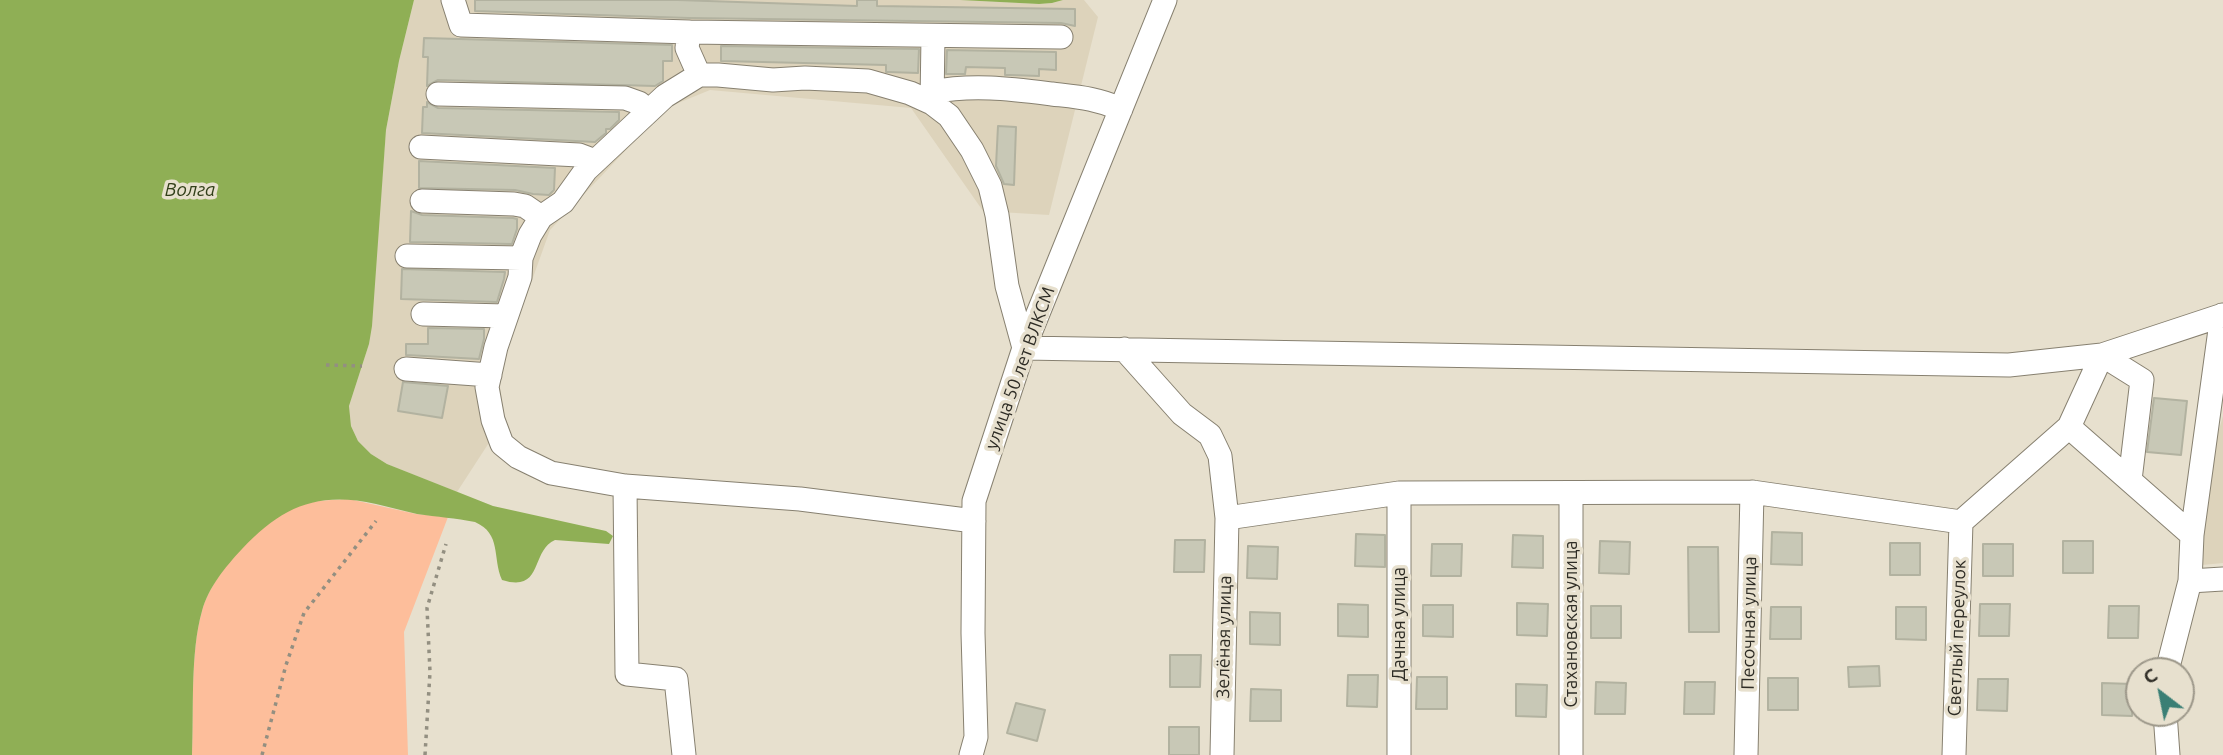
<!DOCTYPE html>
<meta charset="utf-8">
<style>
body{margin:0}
#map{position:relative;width:2223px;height:755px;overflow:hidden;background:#e7e0ce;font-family:Ubuntu,sans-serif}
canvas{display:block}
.north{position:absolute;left:2125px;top:657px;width:70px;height:70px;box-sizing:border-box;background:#e7e0ce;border:2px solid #9d988a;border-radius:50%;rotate:328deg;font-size:19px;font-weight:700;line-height:28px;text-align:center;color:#2e2c25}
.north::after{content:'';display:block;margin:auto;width:24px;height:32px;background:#3a7f75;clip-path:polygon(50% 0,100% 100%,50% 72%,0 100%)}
</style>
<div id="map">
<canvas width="2223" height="755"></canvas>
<div class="north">С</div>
</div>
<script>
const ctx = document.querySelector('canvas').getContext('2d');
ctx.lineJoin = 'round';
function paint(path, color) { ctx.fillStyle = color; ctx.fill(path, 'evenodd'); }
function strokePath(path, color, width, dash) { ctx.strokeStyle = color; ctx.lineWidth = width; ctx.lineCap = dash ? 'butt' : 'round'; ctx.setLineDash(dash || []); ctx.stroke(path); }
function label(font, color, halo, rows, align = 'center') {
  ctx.font = font + ' Ubuntu,sans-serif'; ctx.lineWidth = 7; ctx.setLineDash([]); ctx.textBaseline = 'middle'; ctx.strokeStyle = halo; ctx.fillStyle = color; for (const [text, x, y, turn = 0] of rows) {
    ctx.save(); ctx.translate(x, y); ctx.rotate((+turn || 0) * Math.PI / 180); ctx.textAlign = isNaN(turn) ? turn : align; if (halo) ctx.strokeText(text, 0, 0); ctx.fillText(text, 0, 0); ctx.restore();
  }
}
const built = new Path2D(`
 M 414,0 L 960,0 L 1039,4 L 1052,3 L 1063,0 L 1084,0 L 1098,17 L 1049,215 L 983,211 L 911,108 L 710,90 L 666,108 L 550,230 L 498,375 L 505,418 L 457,492 L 387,464 L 371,454 L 358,441 L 351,426 L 349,406 L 369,344 L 386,130 L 399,61 Z
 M 2223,416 L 2223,563 L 2202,565 L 2206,475 Z`);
const green = new Path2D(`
 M 349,499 L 416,514 L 448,517 L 404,632 L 408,755 L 192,755 C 194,711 190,653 202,611 C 212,573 264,517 301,504 C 316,500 334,500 349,499 Z`);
const water = new Path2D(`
 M 0,0 L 414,0 L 399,61 L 386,130 L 372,326 L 369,344 L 349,406 L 351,426 L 358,441 L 371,454 L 387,464 L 493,506 L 606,531 L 613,536 L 609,544 L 555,540 C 530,551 544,593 502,580 C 492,557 502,534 475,522 C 456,518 437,517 417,514 C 403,511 390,507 376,504 C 317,491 282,507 242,549 C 226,566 208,588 202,611 C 190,653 194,711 192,755 L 0,755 Z
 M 960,0 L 1063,0 L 1052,3 L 1039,4 Z`);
const building = new Path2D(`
 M 475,0 L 678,0 L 857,6 L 857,0 L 877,0 L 877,6 L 1075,9 L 1075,26 L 1061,23 L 689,18 L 475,11 Z
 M 424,38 L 672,45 L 672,61 L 663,61 L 663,81 L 655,86 L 438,80 L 427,86 L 428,57 L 423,57 Z
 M 721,46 L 919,49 L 918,73 L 888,72 L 886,72 L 886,65 L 721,61 Z
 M 947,50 L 1056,52 L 1056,70 L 1039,69 L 1039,76 L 1010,75 L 1005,75 L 1005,68 L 966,67 L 965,74 L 946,74 Z
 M 427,102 L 438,108 L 619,112 L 619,120 L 610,129 L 606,129 L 606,133 L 595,142 L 422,133 L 423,107 L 427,107 Z
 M 998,126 L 1016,127 L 1014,185 L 1004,184 L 996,166 Z
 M 419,161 L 555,168 L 554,190 L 549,195 L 533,194 L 515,190 L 419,188 Z
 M 411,211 L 422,215 L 513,218 L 517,219 L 517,229 L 512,244 L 410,242 Z
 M 402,269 L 505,272 L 504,279 L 497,302 L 401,299 Z
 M 428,328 L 484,329 L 484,339 L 479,359 L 406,355 L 406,344 L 428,344 Z
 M 403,382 L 448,386 L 442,418 L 398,411 Z
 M 2154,398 L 2187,401 L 2181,455 L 2147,452 Z
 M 1772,532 L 1802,533 L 1802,565 L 1771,564 Z
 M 1356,534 L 1385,535 L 1385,567 L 1355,566 Z
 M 1513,535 L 1543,536 L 1543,568 L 1512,567 Z
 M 1175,540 L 1205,540 L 1204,572 L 1174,572 Z
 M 1600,541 L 1630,542 L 1629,574 L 1599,573 Z
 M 2063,541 L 2093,541 L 2093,573 L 2063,573 Z
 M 1890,543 L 1920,543 L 1920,575 L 1890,575 Z
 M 1432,544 L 1462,544 L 1461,576 L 1431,576 Z
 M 1983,544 L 2013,544 L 2013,576 L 1983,576 Z
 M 1248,546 L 1278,547 L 1277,579 L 1247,578 Z
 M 1688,547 L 1718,547 L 1719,632 L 1689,632 Z
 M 1517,603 L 1548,604 L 1547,636 L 1517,635 Z
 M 1338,604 L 1368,605 L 1368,637 L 1338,636 Z
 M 1980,604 L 2010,604 L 2009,636 L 1979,636 Z
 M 1423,605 L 1453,605 L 1453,637 L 1423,636 Z
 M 1591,606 L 1621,606 L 1621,638 L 1591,638 Z
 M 2109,606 L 2139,606 L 2138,638 L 2108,638 Z
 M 1771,607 L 1801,607 L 1801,639 L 1770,639 Z
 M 1896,607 L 1926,607 L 1926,640 L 1896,639 Z
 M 1250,612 L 1280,613 L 1280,645 L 1250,644 Z
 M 1170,655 L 1201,655 L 1200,687 L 1170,687 Z
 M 1879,666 L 1880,686 L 1849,687 L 1848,667 Z
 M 1348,675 L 1378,675 L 1377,707 L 1347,706 Z
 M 1417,677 L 1447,677 L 1447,709 L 1416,709 Z
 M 1768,678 L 1798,678 L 1798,710 L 1768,710 Z
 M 1978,679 L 2008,679 L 2007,711 L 1977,710 Z
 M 1596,682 L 1626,683 L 1625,714 L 1595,714 Z
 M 1685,682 L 1715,682 L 1714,714 L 1684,714 Z
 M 2102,683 L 2133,684 L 2132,716 L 2102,715 Z
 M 1516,684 L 1547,685 L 1546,717 L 1516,716 Z
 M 1251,689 L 1281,690 L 1281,721 L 1250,721 Z
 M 1016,703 L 1045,710 L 1037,741 L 1007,733 Z
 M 1169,727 L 1199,727 L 1199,755 L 1169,755 Z`);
const path = new Path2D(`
 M 326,365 L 362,366
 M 262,755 L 286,665 L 304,613 L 376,521
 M 425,755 L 430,672 L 427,608 L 446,544`);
const minor = new Path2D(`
 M 453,0 L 461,25 L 689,32 L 687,48 L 699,75
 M 689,32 L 1061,37
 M 932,92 C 973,84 1011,89 1052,94 C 1078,97 1096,98 1121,109
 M 438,94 L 625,98 L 639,103 L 649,111
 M 932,103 L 933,36
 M 421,147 L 579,155 L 595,161
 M 422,201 L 514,204 L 525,206 L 541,217
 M 407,256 L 521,258
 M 423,314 L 506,316
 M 1024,348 L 2009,365 L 2102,355 L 2223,315
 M 1124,349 L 1182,414 L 1210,435 L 1220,456 L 1227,518 L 1399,493 L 1752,492 L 1961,522 L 2069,427 L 2102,355 L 2142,380 L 2130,480
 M 406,369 L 490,375
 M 2069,427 L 2192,535
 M 625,486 L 627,674 L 676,679 L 684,755
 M 974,521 L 800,499 L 625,486 L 551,473 L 518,457 L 502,444 L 493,420 L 487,387 L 496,347 L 520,277 L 521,258 L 530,235 L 541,217 L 563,202 L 586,170 L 665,96 L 699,75 L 718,75 L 773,80 L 805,78 L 868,81 L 910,93 L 932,103 L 949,116 L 972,150 L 990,186 L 997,215 L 1007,286 L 1024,348
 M 2190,581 L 2192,535 L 2222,315
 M 2167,671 L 2190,581 L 2223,579
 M 2165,713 L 2168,755
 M 971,755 L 976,737 L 973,633 L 974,501 L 1024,348 L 1165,0
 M 1222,755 L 1227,518
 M 1399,755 L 1399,493
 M 1571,755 L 1571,493
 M 1746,755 L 1752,492
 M 1954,755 L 1961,522`);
const streetNames = [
 ["улица 50 лет ВЛКСМ",1020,368,-70],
 ["Песочная улица",1749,623,-89],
 ["Дачная улица",1399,624,-90],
 ["Стахановская улица",1571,624,-90],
 ["Зелёная улица",1224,637,-89],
 ["Светлый переулок",1957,638,-88]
];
const waterNames = [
 ["Волга",190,190]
];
paint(built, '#ddd3bb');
paint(green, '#fdbe9b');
paint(water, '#8faf55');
paint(building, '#c8c8b6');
strokePath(building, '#b2b2a0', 2);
strokePath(minor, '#878070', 25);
strokePath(path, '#938f81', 3.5, [3.5, 5]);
strokePath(minor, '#fff', 23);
label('18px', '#2e2c25', '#e7e0ce', streetNames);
label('italic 19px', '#323f1a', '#e7e0ce', waterNames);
</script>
